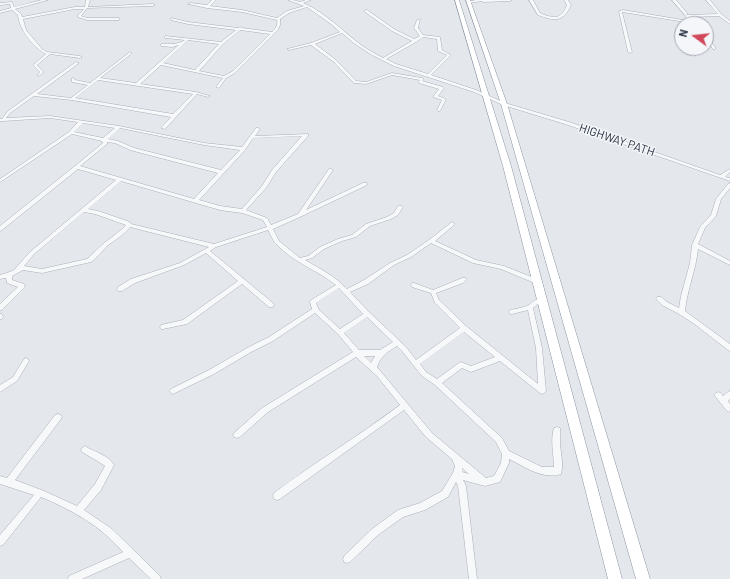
<!DOCTYPE html>
<style>
body{margin:0}
#map{position:relative;width:730px;height:579px;overflow:hidden;background:#e4e7ec;font-family:Barlow,sans-serif}
canvas{display:block}
.north{position:absolute;left:674px;top:16px;width:40px;height:40px;box-sizing:border-box;background:#f4f6f9;border:1px solid #a4a8b1;border-radius:50%;rotate:285deg;font-size:11px;font-weight:700;line-height:16px;text-align:center;color:#2b3445}
.north::after{content:'';display:block;margin:auto;width:14px;height:18px;background:#d1495b;clip-path:polygon(50% 0,100% 100%,50% 72%,0 100%)}
</style>
<div id="map">
<canvas width="730" height="579"></canvas>
<div class="north">N</div>
</div>
<script>
const ctx = document.querySelector('canvas').getContext('2d');
ctx.lineJoin = 'round';
function strokePath(path, color, width, dash) { ctx.strokeStyle = color; ctx.lineWidth = width; ctx.lineCap = dash ? 'butt' : 'round'; ctx.setLineDash(dash || []); ctx.stroke(path); }
function paint(path, color) { ctx.fillStyle = color; ctx.fill(path, 'evenodd'); }
function label(font, color, halo, rows, align = 'center') {
  ctx.font = font + ' Barlow,sans-serif'; ctx.lineWidth = 3; ctx.setLineDash([]); ctx.textBaseline = 'middle'; ctx.strokeStyle = halo; ctx.fillStyle = color; for (const [text, x, y, turn = 0] of rows) {
    ctx.save(); ctx.translate(x, y); ctx.rotate((+turn || 0) * Math.PI / 180); ctx.textAlign = isNaN(turn) ? turn : align; if (halo) ctx.strokeText(text, 0, 0); ctx.fillText(text, 0, 0); ctx.restore();
  }
}
const minor = new Path2D(`
 M 42,0 L 48,0 L 15,9 L 21,14 L 22,17 L 75,7 L 85,7 L 86,0 L 90,0 L 88,7 L 153,4 L 155,5 L 153,6 L 87,8 L 81,16 L 87,18 L 119,18 L 119,20 L 87,20 L 78,17 L 78,15 L 84,9 L 75,9 L 23,19 L 26,30 L 42,49 L 47,52 L 80,56 L 82,57 L 80,58 L 50,54 L 37,65 L 44,72 L 39,76 L 37,75 L 40,72 L 33,65 L 46,54 C 33,47 19,29 18,15 L 12,10 L 0,13 L 0,11 L 11,8 L 10,4 L 0,5 L 0,3 L 12,2 L 14,7 Z
 M 212,0 L 216,0 L 210,6 L 242,10 L 277,18 L 287,11 L 304,6 L 288,0 L 293,0 L 300,2 L 306,0 L 311,0 L 303,3 C 321,10 341,29 356,41 C 364,48 374,53 383,58 L 412,41 L 392,31 L 365,12 L 365,10 L 367,10 L 394,29 L 414,39 L 420,36 L 414,28 L 417,20 L 420,19 L 418,28 L 423,35 L 440,37 L 442,50 L 451,55 L 431,75 L 476,90 L 505,103 L 569,122 L 720,175 L 730,169 L 730,172 L 725,177 L 730,178 L 730,181 L 565,124 L 503,105 L 474,92 L 394,66 L 372,55 L 355,44 L 342,33 L 315,44 L 336,60 L 356,81 L 366,82 L 392,73 L 422,78 L 424,79 L 422,81 L 443,87 L 444,88 L 438,96 L 446,99 L 440,111 L 438,111 L 437,110 L 442,100 L 433,97 L 439,89 L 419,83 L 418,82 L 420,80 L 392,75 L 366,84 L 354,83 L 334,62 L 311,45 L 289,50 L 287,49 L 311,43 L 340,32 L 331,24 L 307,7 L 289,13 L 280,19 L 280,25 L 278,30 L 235,73 L 226,78 L 219,88 L 216,87 L 223,78 L 161,65 L 140,84 L 196,92 L 210,96 L 208,97 L 197,94 L 165,129 L 161,128 L 171,117 L 72,100 L 34,96 L 10,113 L 6,118 L 50,116 L 119,126 L 204,143 L 242,147 L 256,128 L 258,128 L 260,129 L 255,136 L 308,134 L 308,136 L 276,172 L 266,188 L 246,210 L 267,218 L 271,225 L 298,214 L 329,169 L 331,169 L 333,170 L 306,210 L 363,183 L 367,183 L 367,185 L 302,216 L 273,229 L 279,241 L 300,258 L 308,256 L 320,247 L 338,239 L 352,235 L 366,224 L 387,217 L 394,213 L 398,206 L 402,206 L 403,207 L 398,215 L 391,219 L 370,226 L 356,237 L 342,241 L 324,249 L 312,258 L 305,260 C 320,269 335,276 347,289 L 364,280 L 390,263 L 407,255 L 429,240 L 452,222 L 455,224 L 454,225 L 435,241 L 476,260 L 504,266 L 539,280 L 540,282 L 539,284 L 537,284 L 501,269 L 473,263 L 431,243 L 411,257 L 394,265 L 368,284 L 350,292 L 369,312 L 406,347 L 416,360 L 460,328 L 435,303 L 431,293 L 412,287 L 411,285 L 412,283 L 414,283 L 433,290 L 455,281 L 462,278 L 466,278 L 467,279 L 463,283 L 436,293 L 439,300 L 466,326 L 538,384 L 536,348 L 528,310 L 512,314 L 510,314 L 509,312 L 510,310 C 515,309 521,308 527,306 C 535,302 535,297 545,299 L 546,301 L 545,303 L 539,303 L 533,308 L 542,348 L 546,391 L 544,393 L 542,394 L 540,393 L 500,361 L 471,372 L 462,368 L 442,383 L 502,438 L 509,451 L 542,467 L 554,467 C 554,455 550,440 554,428 L 557,427 L 560,428 C 561,432 560,436 560,441 C 560,451 564,464 561,474 C 543,480 525,467 509,459 L 509,463 L 500,482 L 485,486 L 463,480 L 466,486 L 477,579 L 469,579 L 458,486 L 456,482 L 448,497 L 425,510 L 403,517 L 378,535 L 350,562 L 347,563 L 344,562 L 343,559 L 344,556 L 372,529 L 398,510 L 420,503 L 442,491 L 453,473 L 455,466 L 452,459 L 426,437 L 404,410 L 280,499 L 277,500 L 274,499 L 273,496 L 274,493 C 315,462 359,436 400,405 L 377,376 L 356,357 L 268,412 L 240,437 L 237,438 L 234,437 L 233,435 L 234,433 L 262,408 L 353,352 L 338,334 L 315,313 L 273,341 L 251,352 L 214,374 L 175,393 L 173,394 L 171,393 L 169,391 L 171,389 L 209,370 L 247,348 L 269,337 L 312,309 L 310,302 L 311,300 L 336,285 C 317,270 293,262 276,244 C 273,241 271,235 268,230 L 216,247 L 210,251 L 273,303 L 274,305 L 273,307 L 269,307 L 242,284 L 187,324 L 163,329 L 161,329 L 160,327 L 161,325 L 183,320 L 238,281 L 206,253 L 184,265 L 135,283 L 122,291 L 118,291 L 117,289 L 118,287 L 131,279 L 180,263 L 209,247 L 130,227 C 124,235 115,240 107,246 C 102,251 97,258 91,262 L 42,273 L 23,270 L 12,276 L 12,280 L 24,284 L 25,287 L 2,310 L 0,310 L 0,304 L 18,287 L 7,283 L 6,278 L 0,279 L 0,275 L 7,273 L 14,270 L 30,252 L 116,180 L 78,169 L 2,230 L 0,231 L 0,226 L 75,166 L 103,143 L 102,141 L 72,134 L 0,182 L 0,179 L 69,132 L 78,122 L 50,118 L 3,121 L 0,121 L 0,119 L 2,119 L 8,111 L 76,62 L 79,63 L 37,94 L 71,98 L 88,85 L 72,82 L 72,78 L 74,78 L 75,80 L 90,83 L 130,52 L 132,53 L 131,54 L 100,78 L 136,83 L 179,45 L 172,47 L 161,46 L 161,44 C 170,44 177,45 185,40 L 166,38 L 165,38 L 165,36 L 221,42 L 236,30 L 188,24 L 171,20 L 171,18 L 188,22 L 238,28 L 240,27 L 242,28 L 272,32 C 276,28 278,25 277,20 L 242,12 L 207,8 L 188,4 L 190,3 L 207,5 ZM 240,30 L 270,34 L 233,71 L 224,76 L 199,71 L 223,44 ZM 423,37 L 437,39 L 438,51 L 447,55 L 428,74 L 396,64 L 386,59 L 416,42 ZM 188,40 L 219,44 L 195,70 L 163,63 ZM 98,80 L 193,94 L 173,114 L 75,98 ZM 83,123 L 115,128 L 103,138 L 74,132 ZM 120,128 L 204,145 L 240,150 L 221,170 L 134,148 L 118,141 L 108,139 ZM 302,136 L 272,170 L 262,186 L 242,209 L 220,206 L 199,200 L 245,150 L 253,138 ZM 107,142 L 115,143 L 130,150 L 218,173 L 194,199 L 80,166 L 107,144 ZM 121,181 L 220,210 L 242,213 L 263,220 L 267,227 L 214,244 L 131,224 L 130,222 L 98,211 L 88,209 ZM 84,212 L 95,214 L 126,225 L 121,230 L 103,244 L 87,259 L 42,269 L 24,266 L 34,254 ZM 339,288 L 363,314 L 340,329 L 319,310 L 316,303 ZM 367,317 L 393,342 L 380,350 L 359,350 L 344,333 ZM 464,332 L 495,357 L 471,366 L 461,362 L 459,363 L 437,379 L 426,372 L 420,364 ZM 397,346 L 402,351 L 422,376 L 435,385 L 496,442 L 502,454 L 501,463 L 494,476 L 486,478 L 432,433 L 377,367 C 380,357 388,351 397,346 ZM 364,356 L 375,356 L 371,363 ZM 462,468 L 469,474 L 462,472 Z
 M 476,0 L 512,0 L 510,1 L 483,2 L 482,1 L 469,3 L 467,2 Z
 M 529,0 L 533,0 L 540,13 C 554,19 561,20 567,5 L 564,0 L 568,0 L 571,5 C 563,23 554,21 538,15 Z
 M 672,0 L 676,0 L 687,13 L 687,15 L 685,15 Z
 M 706,0 L 710,0 L 721,14 L 730,21 L 730,24 L 719,16 L 690,17 L 694,22 L 692,23 L 622,12 L 632,52 L 630,53 L 628,52 L 619,11 L 623,10 L 689,21 L 685,16 L 686,15 L 718,14 Z
 M 706,36 L 707,36 L 715,47 L 715,49 L 713,49 L 706,39 Z
 M 730,183 L 730,188 L 721,199 L 716,216 L 705,228 L 698,244 L 730,261 L 730,265 L 698,249 C 696,270 687,290 685,311 L 730,344 L 730,351 L 728,350 L 693,323 L 679,314 L 662,305 L 656,299 L 657,297 L 661,297 L 667,302 L 679,308 L 681,296 L 690,263 L 692,245 L 700,227 L 711,215 L 716,199 L 728,184 Z
 M 0,314 L 2,314 L 3,317 L 2,319 L 0,319 Z
 M 26,358 L 28,359 L 29,361 L 17,381 L 0,392 L 0,385 L 13,377 L 24,359 Z
 M 730,391 L 730,399 L 728,401 L 730,404 L 730,412 L 727,411 L 714,395 L 716,393 C 719,391 721,393 723,396 L 728,392 Z
 M 58,414 L 61,415 L 62,417 L 61,419 L 15,480 L 44,491 L 77,506 L 95,484 L 105,466 L 99,462 L 82,452 L 81,450 L 82,448 L 85,446 L 88,448 C 96,452 109,456 114,465 L 101,490 L 84,510 L 112,529 L 160,576 L 161,579 L 151,579 L 129,558 L 82,579 L 68,579 L 69,576 L 123,552 C 101,526 72,510 41,497 L 3,545 L 0,546 L 0,535 L 34,495 L 0,484 L 0,476 L 7,478 L 55,415 Z`);
const highway = new Path2D(`
 M 455,0 L 459,0 L 511,166 L 622,579 L 608,579 L 503,166 Z
 M 466,0 L 470,0 L 507,104 L 650,579 L 636,579 L 501,104 Z`);
const farStreetnames = [
 ["HIGHWAY PATH",617,140,19]
];
strokePath(minor, '#a9aeb7', 1);
strokePath(highway, '#8b94a3', 1);
paint(minor, '#f7f8fa');
paint(highway, '#fff');
label('12px', '#2b3445', '#f4f6f9', farStreetnames);
</script>
